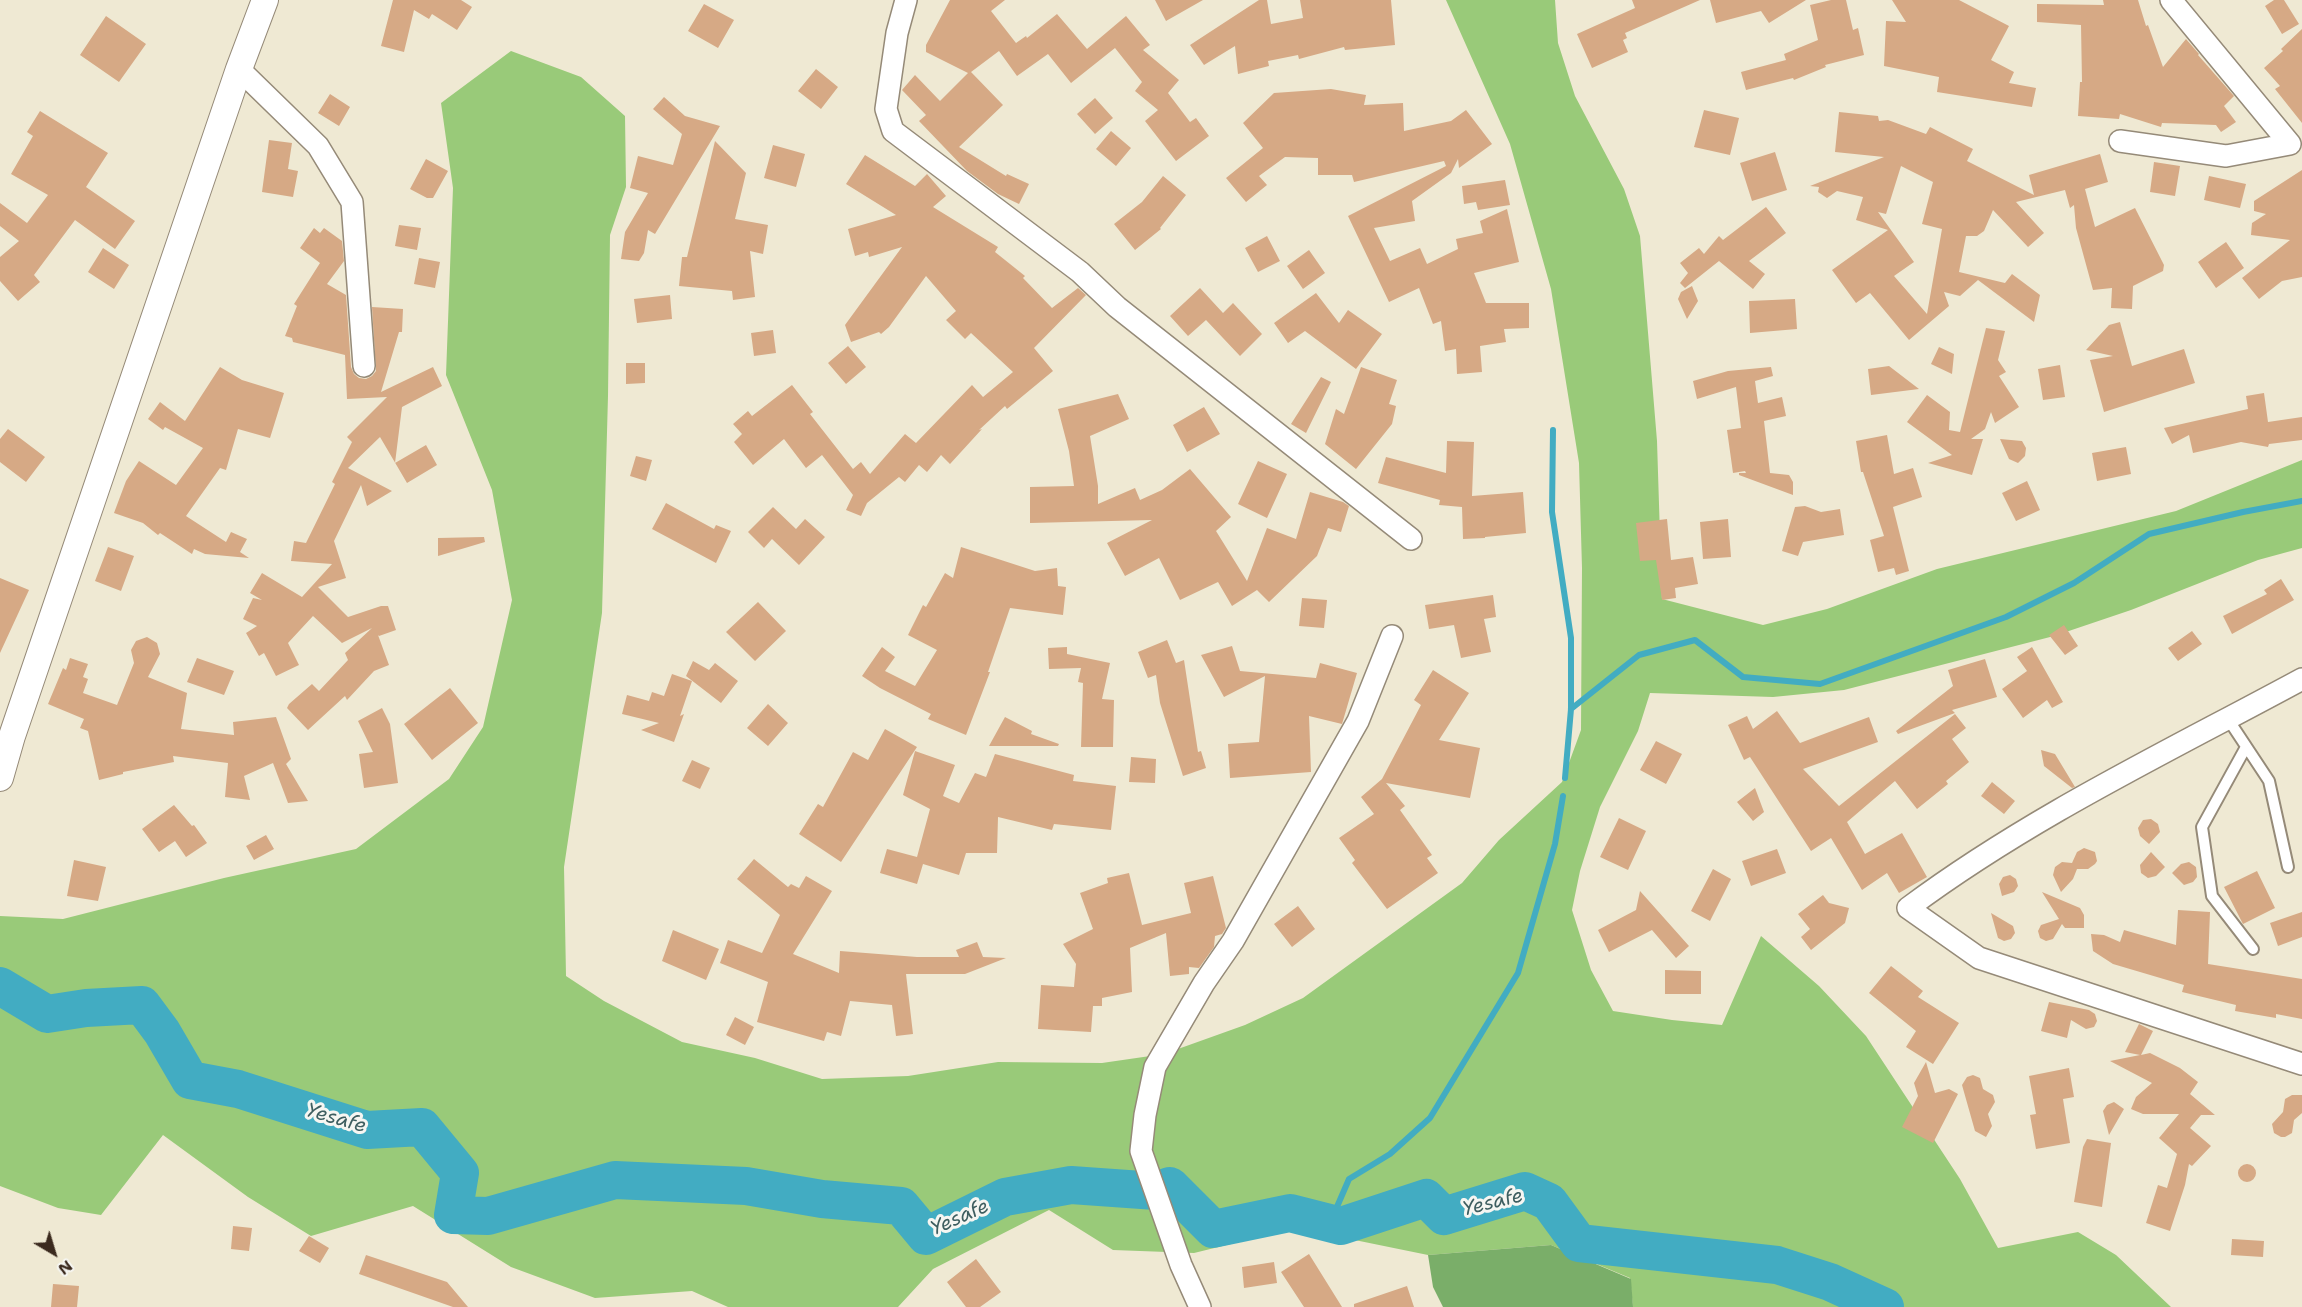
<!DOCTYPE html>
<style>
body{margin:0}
#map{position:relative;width:2302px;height:1307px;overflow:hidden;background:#efe9d3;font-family:"Shantell Sans",sans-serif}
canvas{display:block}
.north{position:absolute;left:24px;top:1223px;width:60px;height:60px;-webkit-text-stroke:4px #f6f6f2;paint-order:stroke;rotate:142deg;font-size:16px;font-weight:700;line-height:24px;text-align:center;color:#3b2a1e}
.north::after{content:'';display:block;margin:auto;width:21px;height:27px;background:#3b2a1e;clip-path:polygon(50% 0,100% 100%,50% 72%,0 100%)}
</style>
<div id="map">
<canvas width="2302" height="1307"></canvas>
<div class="north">N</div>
</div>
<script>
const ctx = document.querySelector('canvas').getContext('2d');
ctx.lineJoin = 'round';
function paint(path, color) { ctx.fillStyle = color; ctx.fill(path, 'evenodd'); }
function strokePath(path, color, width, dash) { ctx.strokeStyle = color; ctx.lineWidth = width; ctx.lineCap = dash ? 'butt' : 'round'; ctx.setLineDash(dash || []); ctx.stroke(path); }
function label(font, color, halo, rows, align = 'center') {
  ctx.font = font + ' "Shantell Sans",sans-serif'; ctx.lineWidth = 6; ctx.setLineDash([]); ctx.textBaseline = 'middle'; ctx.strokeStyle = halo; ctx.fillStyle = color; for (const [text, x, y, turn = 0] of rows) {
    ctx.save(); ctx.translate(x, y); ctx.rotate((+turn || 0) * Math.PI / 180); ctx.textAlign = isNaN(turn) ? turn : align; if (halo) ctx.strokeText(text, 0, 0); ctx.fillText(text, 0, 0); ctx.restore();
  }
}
const green = new Path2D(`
 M 1446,0 L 1555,0 L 1558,43 L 1575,96 L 1624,189 L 1640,236 L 1657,441 L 1662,599 L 1763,625 L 1827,609 L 1937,569 L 2176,511 L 2302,460 L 2302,548 L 2258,560 L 2131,610 L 2054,636 L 1844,690 L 1773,697 L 1650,693 L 1638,731 L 1600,807 L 1580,871 L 1572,910 L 1591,970 L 1613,1011 L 1672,1020 L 1722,1025 L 1761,936 L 1819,986 L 1866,1036 L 1960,1179 L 1998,1248 L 2078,1232 L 2116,1255 L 2171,1307 L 1633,1307 L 1630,1278 L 1551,1245 L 1428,1255 L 1296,1228 L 1194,1253 L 1113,1250 L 1049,1210 L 933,1269 L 898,1307 L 728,1307 L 692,1291 L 595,1298 L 511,1267 L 413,1206 L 311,1236 L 248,1197 L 163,1135 L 101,1215 L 58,1208 L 0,1186 L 0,916 L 63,919 L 224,878 L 356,849 L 449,779 L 483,727 L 512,600 L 492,490 L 446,375 L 453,188 L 441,103 L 511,51 L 581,77 L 625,116 L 626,187 L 610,235 L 608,396 L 602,613 L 564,867 L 566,976 L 604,1001 L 682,1042 L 755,1058 L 822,1079 L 908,1076 L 998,1062 L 1102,1063 L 1164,1054 L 1245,1025 L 1303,998 L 1462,883 L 1499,840 L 1562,782 L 1581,730 L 1582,568 L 1579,463 L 1551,289 L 1510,144 Z`);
const forest = new Path2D(`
 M 1551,1245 L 1631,1279 L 1633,1307 L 1443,1307 L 1433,1287 L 1428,1255 Z`);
const stream = new Path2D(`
 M 1553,430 L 1552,512 L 1571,638 L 1571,709 L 1565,778
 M 1571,709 L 1639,655 L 1695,640 L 1743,677 L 1820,684 L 2006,617 L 2074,583 L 2149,534 L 2243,512 L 2302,501
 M 1330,1223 L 1349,1179 L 1390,1154 L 1430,1118 L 1518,973 L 1555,844 L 1563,796`);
const river = new Path2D(`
 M 0,986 L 47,1014 L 86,1008 L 142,1005 L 162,1032 L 190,1080 L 238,1089 L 367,1130 L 422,1127 L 460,1173 L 453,1215 L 488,1216 L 615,1180 L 746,1186 L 822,1199 L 901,1206 L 926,1236 L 1005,1197 L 1071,1185 L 1156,1191 L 1170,1186 L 1213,1229 L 1290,1213 L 1341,1226 L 1426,1198 L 1444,1216 L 1525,1191 L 1549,1202 L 1579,1243 L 1777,1265 L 1830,1282 L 1885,1307`);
const building = new Path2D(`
 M 393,0 L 461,0 L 472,7 L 457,30 L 432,14 L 429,19 L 414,10 L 404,52 L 381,46 Z
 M 950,0 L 1005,0 L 991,11 L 1016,43 L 1026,36 L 1027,38 L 1057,14 L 1087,49 L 1126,16 L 1150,45 L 1143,50 L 1179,80 L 1168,93 L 1190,122 L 1196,118 L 1209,136 L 1176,161 L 1145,121 L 1158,110 L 1135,91 L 1142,82 L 1115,48 L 1071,83 L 1048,54 L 1017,76 L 999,51 L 971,72 L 1003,105 L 959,147 L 1006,176 L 1007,174 L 1029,184 L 1019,204 L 998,194 L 967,171 L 919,121 L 926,115 L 902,90 L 915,75 L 940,101 L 968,73 L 926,52 L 926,45 Z
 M 1155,0 L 1203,0 L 1166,21 Z
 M 1259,0 L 1267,0 L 1271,24 L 1303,18 L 1300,0 L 1391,0 L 1395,45 L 1345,50 L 1344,47 L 1299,59 L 1298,55 L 1268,61 L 1269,66 L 1238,74 L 1235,46 L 1204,65 L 1190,45 Z
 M 1632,0 L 1700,0 L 1625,33 L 1627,38 L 1623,40 L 1628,52 L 1592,68 L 1577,34 L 1635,8 Z
 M 1710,0 L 1806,0 L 1769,23 L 1761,11 L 1716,23 Z
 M 1831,0 L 1846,0 L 1853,30 L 1858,28 L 1864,55 L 1825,65 L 1826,67 L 1794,80 L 1793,78 L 1746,90 L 1741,72 L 1786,60 L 1784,54 L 1818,40 L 1810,5 Z
 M 1892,0 L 1959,0 L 2009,26 L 1991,60 L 2014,72 L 2009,83 L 2036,88 L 2032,107 L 1937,92 L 1939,77 L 1884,66 L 1886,21 L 1906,22 Z
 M 2103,0 L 2138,0 L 2146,26 L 2148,25 L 2163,67 L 2186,39 L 2199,54 L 2198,55 L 2234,96 L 2224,106 L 2236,122 L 2221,132 L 2216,125 L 2162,123 L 2161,127 L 2120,114 L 2119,119 L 2078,116 L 2080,82 L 2082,82 L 2081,25 L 2037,22 L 2037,4 L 2104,5 Z
 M 2274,0 L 2284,0 L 2299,24 L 2282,34 L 2265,6 Z
 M 704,4 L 734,20 L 718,48 L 688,31 Z
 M 106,16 L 146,44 L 119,82 L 80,55 Z
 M 2302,29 L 2302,123 L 2275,89 L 2280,86 L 2264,68 L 2283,51 L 2281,49 Z
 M 816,69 L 838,87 L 821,109 L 798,91 Z
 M 1331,89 L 1366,95 L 1364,105 L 1403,103 L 1404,131 L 1451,121 L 1466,110 L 1492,144 L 1459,168 L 1458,159 L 1451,173 L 1412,201 L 1415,221 L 1374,228 L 1390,261 L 1420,248 L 1427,264 L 1458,249 L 1456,239 L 1483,233 L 1480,221 L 1507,209 L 1519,262 L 1474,273 L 1486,303 L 1529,303 L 1529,328 L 1504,329 L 1506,342 L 1480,346 L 1482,372 L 1457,374 L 1456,349 L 1445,351 L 1441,321 L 1433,324 L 1419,288 L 1389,302 L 1348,216 L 1446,166 L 1444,161 L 1354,182 L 1352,175 L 1318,175 L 1318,158 L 1285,157 L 1259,176 L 1267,185 L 1246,202 L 1226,178 L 1263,148 L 1243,123 L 1274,93 Z
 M 330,94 L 350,107 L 339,126 L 318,113 Z
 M 664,97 L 685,116 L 720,126 L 655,234 L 648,230 L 644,253 L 639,261 L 621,259 L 625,232 L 648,193 L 630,188 L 638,156 L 673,165 L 682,134 L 653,109 Z
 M 1095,98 L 1113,118 L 1095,134 L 1077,114 Z
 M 1704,110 L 1739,118 L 1730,155 L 1694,147 Z
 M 40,111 L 108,153 L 86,187 L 135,221 L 115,249 L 75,220 L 34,275 L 40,282 L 18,301 L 0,281 L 0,257 L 19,241 L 0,226 L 0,203 L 27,223 L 48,195 L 11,174 L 33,136 L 27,132 Z
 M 1839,112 L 1878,116 L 1879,121 L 1888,120 L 1926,134 L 1930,127 L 1973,149 L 1967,161 L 2034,195 L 2029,175 L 2100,154 L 2108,182 L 2085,189 L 2095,227 L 2135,208 L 2164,265 L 2163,271 L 2133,286 L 2132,309 L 2111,308 L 2112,288 L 2093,290 L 2076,228 L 2074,205 L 2070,208 L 2065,190 L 2016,202 L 2044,233 L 2028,247 L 1993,210 L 1984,231 L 1977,236 L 1966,236 L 1959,272 L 2005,283 L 2012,274 L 2040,295 L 2034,322 L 1978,280 L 1960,296 L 1944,292 L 1949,306 L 1909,340 L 1870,293 L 1856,303 L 1832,270 L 1888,230 L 1856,220 L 1863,197 L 1837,191 L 1827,198 L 1818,192 L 1819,187 L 1810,186 L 1884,157 L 1835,152 ZM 1901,166 L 1933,182 L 1922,224 L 1942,229 L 1927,314 L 1894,276 L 1914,262 L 1878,212 L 1886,214 Z
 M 1111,131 L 1131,148 L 1116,166 L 1096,149 Z
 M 269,140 L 292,143 L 288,169 L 298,171 L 293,197 L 262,192 Z
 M 715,141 L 746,173 L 735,219 L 768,225 L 763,254 L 750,251 L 755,297 L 733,300 L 732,291 L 679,286 L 682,257 L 687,257 Z
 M 773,145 L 805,154 L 796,187 L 764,178 Z
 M 1775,152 L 1787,190 L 1752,201 L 1740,163 Z
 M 865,155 L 915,186 L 927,174 L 946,196 L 933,207 L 998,247 L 995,252 L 1025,276 L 1023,278 L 1052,308 L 1078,288 L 1086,295 L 1034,348 L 1053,371 L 1007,409 L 1005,406 L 979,430 L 982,429 L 950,464 L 941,455 L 927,472 L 919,465 L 905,482 L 899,477 L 867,503 L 861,516 L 846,510 L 853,495 L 822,455 L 806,468 L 784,439 L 753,465 L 734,442 L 742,434 L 733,424 L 748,411 L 752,416 L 792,385 L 813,412 L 810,414 L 853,469 L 861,462 L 870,474 L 905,434 L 916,443 L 972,385 L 983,397 L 1013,372 L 971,333 L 965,339 L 946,320 L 956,311 L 926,276 L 889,327 L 881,334 L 879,332 L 851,342 L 845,325 L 902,247 L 869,257 L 868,252 L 855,256 L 848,229 L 896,215 L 846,184 Z
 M 426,159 L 448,171 L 433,198 L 427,198 L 410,189 Z
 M 2154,162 L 2180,166 L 2175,196 L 2150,192 Z
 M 2302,170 L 2302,277 L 2282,281 L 2259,299 L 2242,278 L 2290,240 L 2251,235 L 2252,223 L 2266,214 L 2254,211 L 2254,201 Z
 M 1163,176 L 1186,195 L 1160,228 L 1161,229 L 1135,250 L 1114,224 L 1142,202 Z
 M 2209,176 L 2246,184 L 2240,208 L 2204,200 Z
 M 1505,180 L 1510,205 L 1478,210 L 1476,202 L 1464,204 L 1462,186 Z
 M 1766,207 L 1786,233 L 1749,261 L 1765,274 L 1753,289 L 1719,261 L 1685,288 L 1680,283 L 1688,273 L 1680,263 L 1699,248 L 1704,254 L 1719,236 L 1723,240 Z
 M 399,225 L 421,228 L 417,250 L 395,246 Z
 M 314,228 L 320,233 L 324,228 L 342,241 L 344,261 L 327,284 L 346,295 L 351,367 L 354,374 L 359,378 L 366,379 L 372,376 L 376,371 L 372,307 L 403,309 L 402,332 L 399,332 L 381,392 L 433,367 L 442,386 L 402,407 L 395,463 L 426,445 L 437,465 L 407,483 L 380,437 L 348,468 L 392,491 L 367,506 L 361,485 L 334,541 L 346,578 L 318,587 L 348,617 L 381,606 L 388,606 L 396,630 L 379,636 L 378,635 L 389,665 L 374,671 L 347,700 L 345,696 L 308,730 L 287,708 L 289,704 L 312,684 L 319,691 L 348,660 L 345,653 L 372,628 L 342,643 L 313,616 L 288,643 L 299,665 L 276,676 L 264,653 L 259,656 L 246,633 L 257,626 L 243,619 L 253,598 L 262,600 L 250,593 L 262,573 L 302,597 L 332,564 L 291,561 L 294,541 L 306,543 L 335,484 L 332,482 L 352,442 L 347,437 L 387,397 L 347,399 L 345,355 L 293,342 L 292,338 L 285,336 L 297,306 L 294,304 L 320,263 L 300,248 Z
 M 1267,236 L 1280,261 L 1258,272 L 1245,248 Z
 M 2226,242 L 2244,268 L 2216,288 L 2198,262 Z
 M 103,248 L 129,265 L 114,289 L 88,272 Z
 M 1309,250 L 1325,273 L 1303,289 L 1287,266 Z
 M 419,258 L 440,262 L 435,288 L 414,284 Z
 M 1692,286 L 1698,301 L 1687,319 L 1678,299 L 1681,292 Z
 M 1200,288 L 1223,313 L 1233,303 L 1262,334 L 1240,356 L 1206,320 L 1188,336 L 1170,316 Z
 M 1316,293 L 1339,323 L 1348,310 L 1382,334 L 1356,369 L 1305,331 L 1288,343 L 1274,323 Z
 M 670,295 L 672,319 L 637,323 L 634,299 Z
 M 1795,299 L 1797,329 L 1750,333 L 1749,301 Z
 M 2120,322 L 2132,366 L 2184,349 L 2195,383 L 2104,412 L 2090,360 L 2113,356 L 2086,350 L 2109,325 Z
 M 1986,328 L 2005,331 L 1998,360 L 2006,372 L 1999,376 L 2019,407 L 1995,423 L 1991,412 L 1985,429 L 1971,439 L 1983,439 L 1972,475 L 1928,463 L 1952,455 L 1907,422 L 1927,395 L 1950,412 L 1949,430 L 1960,432 Z
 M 773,330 L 776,353 L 754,356 L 751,333 Z
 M 848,346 L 866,367 L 846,384 L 828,363 Z
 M 1939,347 L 1954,354 L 1952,374 L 1931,364 Z
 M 626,363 L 645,363 L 645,383 L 626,384 Z
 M 2060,365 L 2065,397 L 2043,400 L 2038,369 Z
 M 1889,366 L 1919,389 L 1871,395 L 1868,369 Z
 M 220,367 L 242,380 L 284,393 L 270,438 L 238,429 L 226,470 L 220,468 L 186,516 L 226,542 L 231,532 L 247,539 L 240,552 L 249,558 L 205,554 L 194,549 L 192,554 L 160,533 L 158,535 L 143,523 L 114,513 L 126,481 L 139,461 L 176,485 L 203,448 L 165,427 L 163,430 L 148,419 L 160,402 L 185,421 Z
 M 1361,367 L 1397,380 L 1389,404 L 1396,406 L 1392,424 L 1356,469 L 1325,444 L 1336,409 L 1344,414 Z
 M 1771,367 L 1773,376 L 1755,381 L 1758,403 L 1782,397 L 1786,416 L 1764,421 L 1770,473 L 1789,475 L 1793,482 L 1793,495 L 1739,475 L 1739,473 L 1746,473 L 1745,471 L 1733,473 L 1727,430 L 1741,428 L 1736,387 L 1697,399 L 1693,381 L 1728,371 Z
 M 1321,377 L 1331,382 L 1306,433 L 1291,424 Z
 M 2264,393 L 2268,422 L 2302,417 L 2302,440 L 2269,444 L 2268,447 L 2241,442 L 2193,453 L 2189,435 L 2172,444 L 2164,428 L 2248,409 L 2246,396 Z
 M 1118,394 L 1129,419 L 1090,436 L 1098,486 L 1098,504 L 1135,488 L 1140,500 L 1162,490 L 1190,469 L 1231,517 L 1216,531 L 1247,581 L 1267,528 L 1296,539 L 1310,492 L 1343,502 L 1349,506 L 1341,532 L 1328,528 L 1317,556 L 1269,602 L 1257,590 L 1232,606 L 1218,582 L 1180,600 L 1159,558 L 1125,576 L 1107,543 L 1152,520 L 1030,523 L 1030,487 L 1074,486 L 1069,451 L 1058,409 Z
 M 1204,407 L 1220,434 L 1187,452 L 1173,425 Z
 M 8,429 L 45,457 L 26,482 L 0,462 L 0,439 Z
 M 1887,435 L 1894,474 L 1913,468 L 1922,497 L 1893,507 L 1909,571 L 1896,575 L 1894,568 L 1878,572 L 1870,540 L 1884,536 L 1863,472 L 1861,472 L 1856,441 Z
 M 2000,439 L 2022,441 L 2026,448 L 2025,456 L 2018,463 L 2009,459 Z
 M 1447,441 L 1474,442 L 1472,496 L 1523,492 L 1526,533 L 1485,537 L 1485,538 L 1463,539 L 1462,507 L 1439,505 L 1440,500 L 1378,483 L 1386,457 L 1446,473 Z
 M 2126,447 L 2131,474 L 2097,481 L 2092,453 Z
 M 636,456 L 652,460 L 646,481 L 630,476 Z
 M 1258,461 L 1287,474 L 1267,518 L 1238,504 Z
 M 2027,481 L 2040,510 L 2016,521 L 2002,493 Z
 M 666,503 L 714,529 L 716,525 L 731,531 L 716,563 L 652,529 Z
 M 1805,506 L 1821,512 L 1840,509 L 1844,535 L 1803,542 L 1798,556 L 1782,551 L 1795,507 Z
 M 773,507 L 796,529 L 805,519 L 825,537 L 799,565 L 772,539 L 764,548 L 748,532 Z
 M 1667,519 L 1671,560 L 1693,557 L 1698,584 L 1675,588 L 1676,598 L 1662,600 L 1656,560 L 1640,561 L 1636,523 Z
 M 1728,519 L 1731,557 L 1703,559 L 1700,522 Z
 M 484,537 L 485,542 L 438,556 L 438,538 Z
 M 108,547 L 134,556 L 121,591 L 95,581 Z
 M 961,547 L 1035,571 L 1057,568 L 1058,586 L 1066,587 L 1063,615 L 1010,608 L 988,672 L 990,672 L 966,735 L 928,719 L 931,714 L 880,688 L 862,676 L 882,647 L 895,657 L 885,671 L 915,686 L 937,650 L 908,635 L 923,605 L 926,607 L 945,573 L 953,578 Z
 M 0,578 L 29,590 L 0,653 Z
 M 2281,579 L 2294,600 L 2232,634 L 2223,616 L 2267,594 L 2264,590 Z
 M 1493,595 L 1496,617 L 1484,619 L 1491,652 L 1461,658 L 1454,625 L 1429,629 L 1425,605 Z
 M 1302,598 L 1327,600 L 1324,628 L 1299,626 Z
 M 758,602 L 786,631 L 755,661 L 726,632 Z
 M 2064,625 L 2078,646 L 2065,655 L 2049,635 Z
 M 2192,631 L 2202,644 L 2178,661 L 2168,648 Z
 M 147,637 L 157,643 L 160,654 L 148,677 L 187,693 L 181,729 L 234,735 L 233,722 L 276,717 L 291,759 L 286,764 L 308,801 L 288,803 L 273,763 L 244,776 L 250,800 L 225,797 L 228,763 L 173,756 L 174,762 L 123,772 L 123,774 L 99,780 L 88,731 L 80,728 L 84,719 L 48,704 L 63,668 L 66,670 L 70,658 L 88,664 L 83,677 L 88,679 L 83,693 L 117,705 L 134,663 L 131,650 L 136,641 Z
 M 1167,640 L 1176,663 L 1184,660 L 1198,752 L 1201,751 L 1206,768 L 1183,776 L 1160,703 L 1156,675 L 1148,678 L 1138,652 Z
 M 1232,646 L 1240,671 L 1316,678 L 1320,663 L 1357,673 L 1342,724 L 1309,716 L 1311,772 L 1230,778 L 1228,744 L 1259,742 L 1265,676 L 1224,697 L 1201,655 Z
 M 1067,647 L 1067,654 L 1110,663 L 1102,699 L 1114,700 L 1113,747 L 1081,747 L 1083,683 L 1078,682 L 1081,668 L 1049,669 L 1048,648 Z
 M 2032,647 L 2063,702 L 2052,708 L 2047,700 L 2023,718 L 2002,689 L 2027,671 L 2017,657 Z
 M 197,658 L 234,671 L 224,695 L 187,682 Z
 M 1985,659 L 1997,697 L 1952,710 L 1955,713 L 1898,734 L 1896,731 L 1953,686 L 1948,670 Z
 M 693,661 L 709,670 L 715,663 L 738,681 L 721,703 L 686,676 Z
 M 1433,670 L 1469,693 L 1439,740 L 1480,748 L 1470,798 L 1386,783 L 1405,806 L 1400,810 L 1432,855 L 1427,858 L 1438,873 L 1387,909 L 1352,863 L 1355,860 L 1339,838 L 1374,814 L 1361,797 L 1382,779 L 1421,705 L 1414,700 Z
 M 672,674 L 692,681 L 680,716 L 684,714 L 674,742 L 641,730 L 659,723 L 622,714 L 627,695 L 649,701 L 652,692 L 664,696 Z
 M 450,688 L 478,723 L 432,760 L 404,724 Z
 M 768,704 L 788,723 L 768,746 L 747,728 Z
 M 382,708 L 390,724 L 398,783 L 364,788 L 359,754 L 373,752 L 358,721 Z
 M 1777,711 L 1800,743 L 1869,717 L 1878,742 L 1803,769 L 1839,806 L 1955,714 L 1966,728 L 1952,739 L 1969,762 L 1946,781 L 1948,784 L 1917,809 L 1895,781 L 1847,822 L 1865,854 L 1902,833 L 1927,877 L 1899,893 L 1887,873 L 1862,890 L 1831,838 L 1811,851 L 1750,757 L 1744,760 L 1728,725 L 1747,716 L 1753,729 Z
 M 1005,717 L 1032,731 L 1031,734 L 1059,744 L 1058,746 L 989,746 Z
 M 885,729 L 917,747 L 841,862 L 799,834 L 818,804 L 823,807 L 853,752 L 868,760 Z
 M 1656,741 L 1682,754 L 1666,784 L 1640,770 Z
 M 2041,750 L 2055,754 L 2075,787 L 2072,788 L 2044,766 Z
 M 915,751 L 955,765 L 943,796 L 959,803 L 975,773 L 986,777 L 995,754 L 1074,775 L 1073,781 L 1116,786 L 1111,830 L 1054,824 L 1052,830 L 998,817 L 997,853 L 966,853 L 959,875 L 923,864 L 917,884 L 880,873 L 887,849 L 917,857 L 930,809 L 903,795 Z
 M 1131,757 L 1156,759 L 1155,783 L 1129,782 Z
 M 692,760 L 710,768 L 700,789 L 682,781 Z
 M 1992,782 L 2015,801 L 2004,814 L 1981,796 Z
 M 1755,788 L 1764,812 L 1753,821 L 1737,802 Z
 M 174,805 L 192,826 L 194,825 L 207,843 L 186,857 L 175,841 L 159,852 L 142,829 Z
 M 1619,818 L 1646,831 L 1628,870 L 1600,857 Z
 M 2151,819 L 2158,824 L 2160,832 L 2149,844 L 2140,836 L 2138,828 L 2143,820 Z
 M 266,835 L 274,849 L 254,860 L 246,846 Z
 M 2084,848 L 2095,852 L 2097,861 L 2095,864 L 2088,869 L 2077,869 L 2073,879 L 2061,892 L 2053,875 L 2055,867 L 2062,862 L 2072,863 L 2077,852 Z
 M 1777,849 L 1786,873 L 1751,886 L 1742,861 Z
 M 2151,852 L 2165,867 L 2156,876 L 2148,878 L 2141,873 L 2140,865 Z
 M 754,859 L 788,887 L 791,884 L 799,888 L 806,876 L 832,891 L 793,954 L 839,973 L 840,951 L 917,957 L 959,957 L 956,950 L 977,942 L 983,957 L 1006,958 L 965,974 L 906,974 L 913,1034 L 896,1036 L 892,1005 L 850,1001 L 841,1036 L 827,1032 L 824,1041 L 757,1022 L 768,982 L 720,963 L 728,940 L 762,953 L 780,915 L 737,879 Z
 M 74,860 L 106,867 L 98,901 L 67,896 Z
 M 2189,862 L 2196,867 L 2197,877 L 2193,882 L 2184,885 L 2172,873 L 2181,864 Z
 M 1713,869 L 1731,879 L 1710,921 L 1691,911 Z
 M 2257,871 L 2275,908 L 2243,924 L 2224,887 Z
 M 1129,873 L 1142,925 L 1191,913 L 1184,883 L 1213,876 L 1226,928 L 1222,934 L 1215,936 L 1214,947 L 1199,968 L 1189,967 L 1189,974 L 1170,976 L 1166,933 L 1130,948 L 1132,992 L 1102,998 L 1102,1006 L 1093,1006 L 1091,1032 L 1038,1029 L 1041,985 L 1074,987 L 1076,964 L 1063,944 L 1093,929 L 1080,893 L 1108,883 L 1107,878 Z
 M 2010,875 L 2016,879 L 2018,886 L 2014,892 L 2002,896 L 1999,884 L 2003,877 Z
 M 1640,891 L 1689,946 L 1676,958 L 1652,930 L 1609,952 L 1598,930 L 1636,910 Z
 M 2042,892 L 2080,908 L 2084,915 L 2084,928 L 2065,928 L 2062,924 L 2053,939 L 2046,941 L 2040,938 L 2038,931 L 2041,925 L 2059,919 Z
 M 1823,895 L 1829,903 L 1849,908 L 1845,923 L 1811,950 L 1801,937 L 1810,929 L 1798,914 Z
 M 1298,906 L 1315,929 L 1292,947 L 1274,924 Z
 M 2178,910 L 2210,912 L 2208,964 L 2302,979 L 2302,1019 L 2276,1014 L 2276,1018 L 2235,1011 L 2236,1005 L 2182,992 L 2184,985 L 2113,964 L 2093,951 L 2091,934 L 2104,935 L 2120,942 L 2124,930 L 2176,945 Z
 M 2302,912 L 2302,937 L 2278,946 L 2270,923 Z
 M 1991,913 L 2013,926 L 2015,933 L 2011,939 L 2004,941 L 1998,938 Z
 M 673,930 L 719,949 L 706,980 L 662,961 Z
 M 1891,966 L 1923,991 L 1918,997 L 1959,1023 L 1933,1064 L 1906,1047 L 1916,1031 L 1869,993 Z
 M 1665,970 L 1701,971 L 1701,994 L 1665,994 Z
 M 2049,1002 L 2089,1010 L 2095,1014 L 2097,1021 L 2094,1027 L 2086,1029 L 2071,1020 L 2067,1038 L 2041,1031 Z
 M 735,1017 L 754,1027 L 745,1045 L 726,1035 Z
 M 2139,1024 L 2153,1031 L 2141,1055 L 2150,1053 L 2180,1068 L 2198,1082 L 2190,1094 L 2215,1115 L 2201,1115 L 2190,1128 L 2211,1146 L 2192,1166 L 2189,1164 L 2185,1185 L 2170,1231 L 2146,1223 L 2158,1185 L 2167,1188 L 2177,1154 L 2159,1138 L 2179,1114 L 2143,1114 L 2131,1109 L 2136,1097 L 2152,1083 L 2110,1061 L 2140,1055 L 2125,1052 Z
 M 1926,1062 L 1935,1093 L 1949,1089 L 1958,1094 L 1933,1143 L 1902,1127 L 1918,1096 L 1914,1083 Z
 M 2069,1068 L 2074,1097 L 2063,1099 L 2070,1143 L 2036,1149 L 2030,1115 L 2036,1114 L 2029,1076 Z
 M 1973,1075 L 1980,1078 L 1983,1089 L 1993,1095 L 1995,1102 L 1988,1114 L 1992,1126 L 1986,1137 L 1975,1131 L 1962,1085 L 1967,1077 Z
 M 2292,1095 L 2302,1095 L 2302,1113 L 2294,1120 L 2292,1133 L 2285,1137 L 2281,1137 L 2274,1133 L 2272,1124 L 2283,1112 L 2285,1099 Z
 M 2114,1102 L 2124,1109 L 2109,1135 L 2103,1111 L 2107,1105 Z
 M 2087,1139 L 2111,1143 L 2102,1207 L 2074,1202 L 2083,1147 Z
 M2238 1173a9 9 0 1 1 18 0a9 9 0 1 1-18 0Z
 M 233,1226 L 252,1228 L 249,1251 L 231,1249 Z
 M 309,1236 L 329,1248 L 320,1263 L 299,1251 Z
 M 2232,1239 L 2264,1241 L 2263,1257 L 2231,1255 Z
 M 1309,1254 L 1342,1307 L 1304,1307 L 1281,1272 Z
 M 366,1255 L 447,1282 L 468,1307 L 453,1307 L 359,1274 Z
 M 976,1259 L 1001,1292 L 980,1307 L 966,1307 L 947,1282 Z
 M 1274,1262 L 1277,1283 L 1244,1288 L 1242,1267 Z
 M 53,1284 L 79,1286 L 77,1307 L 51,1307 Z
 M 1407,1286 L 1414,1307 L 1354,1307 L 1354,1304 Z`);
const service = new Path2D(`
 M 2228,719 L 2269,781 L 2288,867
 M 2246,747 L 2202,827 L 2212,896 L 2253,949`);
const minor = new Path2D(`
 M 906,0 L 897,33 L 886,109 L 893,131 L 1080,272 L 1117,307 L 1411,539
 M 239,69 L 318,146 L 352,202 L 364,366
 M 2120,141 L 2226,156 L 2290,144 L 2171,0
 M 2302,679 C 2169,751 2030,817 1908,908 L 1979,958 L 2302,1064
 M 1200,1307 L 1181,1265 L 1141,1151 L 1145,1115 L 1155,1067 L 1204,983 L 1233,941 L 1358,721 L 1392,636`);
const tertiary = new Path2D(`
 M 0,778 L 12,736 L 239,69 L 265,0`);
const waterNames = [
 ["Yesafe",336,1119,16],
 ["Yesafe",1493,1203,-14],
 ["Yesafe",960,1218,-24]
];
paint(green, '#99ca79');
paint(forest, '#7aae69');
strokePath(stream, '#42acc2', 6);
strokePath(river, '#42acc2', 38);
paint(building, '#d6a985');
strokePath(service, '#958a78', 14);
strokePath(minor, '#958a78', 24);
strokePath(tertiary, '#958a78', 28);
strokePath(service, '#fff', 10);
strokePath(minor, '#fff', 21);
strokePath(tertiary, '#fff', 26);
label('italic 20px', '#3e5e60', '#f6f6f2', waterNames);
</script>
